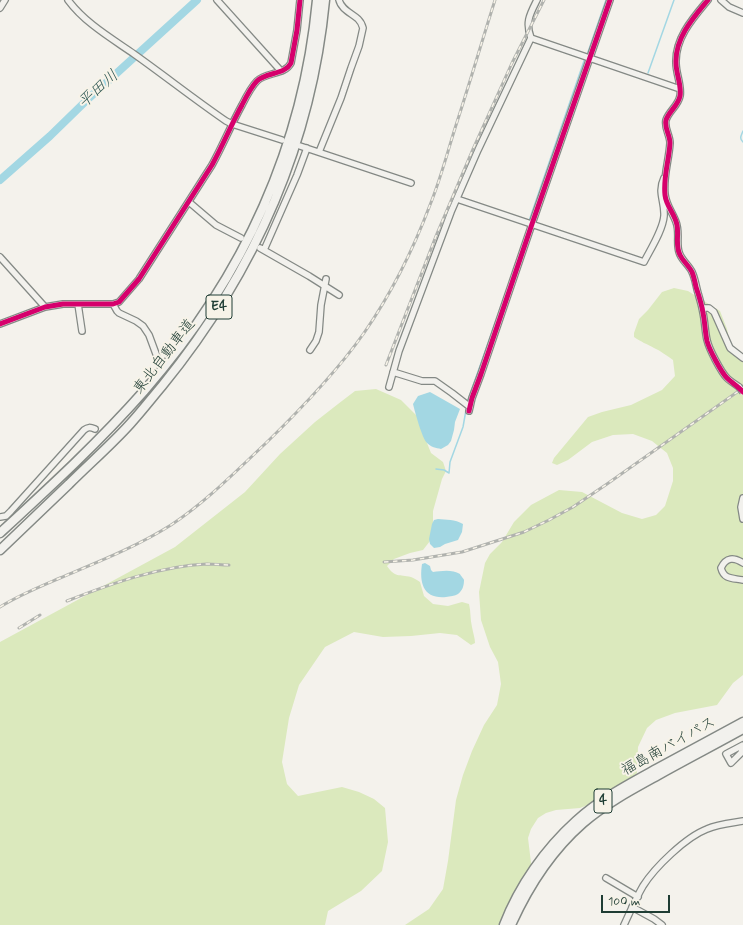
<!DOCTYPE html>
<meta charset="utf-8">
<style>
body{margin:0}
#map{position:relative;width:743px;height:925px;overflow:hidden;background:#f4f2ec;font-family:Mynerve,sans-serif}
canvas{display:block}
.scale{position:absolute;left:601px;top:895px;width:69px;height:18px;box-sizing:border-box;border:2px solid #1f3d34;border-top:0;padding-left:5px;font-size:12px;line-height:14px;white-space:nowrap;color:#1f3d34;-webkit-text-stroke:3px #f7f3e8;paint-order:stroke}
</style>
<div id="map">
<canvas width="743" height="925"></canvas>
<div class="scale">100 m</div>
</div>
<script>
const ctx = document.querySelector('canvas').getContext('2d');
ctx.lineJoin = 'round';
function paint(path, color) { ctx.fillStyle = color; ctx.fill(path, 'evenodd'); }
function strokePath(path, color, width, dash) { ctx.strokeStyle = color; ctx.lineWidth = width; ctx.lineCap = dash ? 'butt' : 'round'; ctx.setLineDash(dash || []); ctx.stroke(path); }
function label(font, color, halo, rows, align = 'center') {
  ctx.font = font + ' Mynerve,"Klee One",sans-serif'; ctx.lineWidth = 4; ctx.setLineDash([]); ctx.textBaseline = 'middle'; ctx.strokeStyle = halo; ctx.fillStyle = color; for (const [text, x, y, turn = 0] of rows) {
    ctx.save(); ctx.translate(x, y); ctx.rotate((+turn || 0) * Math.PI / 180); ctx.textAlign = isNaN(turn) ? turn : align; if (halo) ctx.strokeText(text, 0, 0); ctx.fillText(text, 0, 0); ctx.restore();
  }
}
const green = new Path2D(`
 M 674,288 L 688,291 L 720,311 L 727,329 L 731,349 L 743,360 L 743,675 L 733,683 L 717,705 L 675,713 L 656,720 L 647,728 L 638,747 L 637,773 L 606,798 L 580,808 L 556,810 L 546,813 L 538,818 L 531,829 L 528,838 L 532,871 L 501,925 L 405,925 L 429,909 L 443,889 L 448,861 L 456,800 L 463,775 L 472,751 L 484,725 L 497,705 L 501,684 L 498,662 L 490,647 L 481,620 L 479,592 L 485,563 L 490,554 L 502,542 L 514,522 L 531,505 L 559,490 L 582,492 L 622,513 L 642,519 L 656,515 L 665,506 L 673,481 L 673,468 L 667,453 L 652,441 L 633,434 L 613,435 L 592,442 L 568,460 L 557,465 L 552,463 L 554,458 L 588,417 L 602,412 L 631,405 L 662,390 L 675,376 L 673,360 C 667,356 661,351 654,348 C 647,344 641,342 634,337 L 634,333 L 639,319 L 648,310 L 662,292 Z
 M 376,389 L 401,400 L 417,416 L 427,443 L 431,453 L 443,462 L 446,471 L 442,479 L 433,511 L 433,530 L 430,541 L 423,550 L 410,553 L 394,559 L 387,566 C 395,578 399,574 411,577 C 414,578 417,580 420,582 L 424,596 L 433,604 L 448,606 L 462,602 L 469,604 C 471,612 470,619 472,627 C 473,633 475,638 475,643 L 471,645 L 457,635 L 440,633 L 411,636 L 383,637 L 354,632 L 325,647 L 299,685 L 289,718 L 282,762 L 287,784 L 298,796 L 342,787 L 359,792 L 374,799 L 385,808 L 388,842 L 382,871 L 361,891 L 328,911 L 325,925 L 0,925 L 0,642 L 175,547 L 245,492 L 280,454 L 315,422 L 338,404 L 355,391 Z`);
const water = new Path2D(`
 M 430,392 L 460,409 L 455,422 L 454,430 L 451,441 L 448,445 L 441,449 C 436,448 431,447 427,443 C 422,438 415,412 413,404 L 418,396 Z
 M 438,519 C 446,520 455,519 463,524 L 462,532 L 458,540 L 445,544 L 440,547 L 434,548 L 430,544 L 429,539 L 432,524 L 434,520 Z
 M 425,563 L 430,566 L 431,570 L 433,572 C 441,571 452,569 460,574 C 460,575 464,579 464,580 C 464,585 463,590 458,594 C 455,596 450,596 446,597 C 424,599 419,584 422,564 Z`);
const stream = new Path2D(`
 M 587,55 L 606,0
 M 648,73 L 674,0
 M 743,131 C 741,136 739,138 743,142
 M 529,221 L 585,58
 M 468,400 L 518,258
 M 436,469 L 444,470 L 449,473 L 450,462 L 463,427 L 466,410`);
const river = new Path2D(`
 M 0,180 L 50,136 L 89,98 L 107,82 L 197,0`);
const minor = new Path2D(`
 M 68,0 C 85,23 111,38 134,54 C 165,76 194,99 226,121 L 232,124 L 282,140
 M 217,0 L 281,71
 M 708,0 C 693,18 675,38 676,63 C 676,74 682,86 680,96 C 678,106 669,111 666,120 C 664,128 670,135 670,143 C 669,160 663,177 665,194 C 666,205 673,213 676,222 C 680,232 676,243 679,252 C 681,260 689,265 692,272 C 695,278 696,286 698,293 C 700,300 702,306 703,313 C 705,322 705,332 707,340 C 709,349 721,372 727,378 C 730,381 735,384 739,387
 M 721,0 L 729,7 L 743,13
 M 0,8 L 5,0
 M 531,38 L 680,89
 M 300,146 L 411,183
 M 319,152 L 341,98 L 351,68 L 359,46 L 363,28 C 362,24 360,21 358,19 C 351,13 341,9 339,0
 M 457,199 L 644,262 C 650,250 663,230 664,216 C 665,201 657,193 664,178
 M 189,202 L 216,225 L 241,238
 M 260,248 L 309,276 L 339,295
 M 264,250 L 297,175 L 307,148
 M 0,257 L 45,307
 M 78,304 L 82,331
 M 113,304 L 117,311 L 119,313 L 136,321 L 143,326 L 149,335 L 159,362
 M 702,308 L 709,308 L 714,312 L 730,348 L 743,358
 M 0,324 L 45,307 L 63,304 L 113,304 L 119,302 L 139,279 L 212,165 C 223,145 231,125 242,105 C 246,97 251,87 257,81 C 266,72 285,75 291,63 L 297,30 L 300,0
 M 310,350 L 316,341 L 319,332 L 321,305 L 326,279
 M 393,372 L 422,381 L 435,381 L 452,393 L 470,407
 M 389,387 L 399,351 L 451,212 L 478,150 L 531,38 C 525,22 530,14 537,0
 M 469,411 L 472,398 L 481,374 L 532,224 L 610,0
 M 743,498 L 741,507 L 743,519
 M 0,517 L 6,516 L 11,511 L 84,430 C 88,427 90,427 95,429
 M 743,563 C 734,557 726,557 721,568 C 724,580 733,578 743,580
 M 743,745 L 726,754 L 731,763 L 741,753 L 743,747
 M 606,878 L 638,897
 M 632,907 L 654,919 L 662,925
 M 624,925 C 630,912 636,898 643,886 C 655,867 686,837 707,829 C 718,824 731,823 743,821`);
const highway = new Path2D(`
 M 0,533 C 50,487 99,442 144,391 C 242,279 303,150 317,0
 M 0,550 C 23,528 46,506 69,484 C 89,464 111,445 130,424 C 141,412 151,399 162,386 C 254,273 311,146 325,0
 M 504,925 C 519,886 545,849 576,821 C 600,799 629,784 658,768 C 686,753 715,737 743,722
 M 511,925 C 528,887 551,851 583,823 C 606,803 635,788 662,773 C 689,758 716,744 743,729`);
const rail = new Path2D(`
 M 386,365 L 436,236 L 473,149 L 512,63 L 544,0
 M 384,562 L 413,560 L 462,552 L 524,532 L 549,520 L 573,507 L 607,484 L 743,388
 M 67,601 C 110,584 160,566 207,564 C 214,564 222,565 229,565
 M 0,607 C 19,595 39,587 60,578 C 98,562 136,547 171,525 C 206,502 235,472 265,444 C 300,410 336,373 364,333 C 391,294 413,250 430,205 C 441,178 448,150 457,122 C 470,82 482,41 495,0
 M 19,628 L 40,615`);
const minorBridge = new Path2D(`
 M 739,387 L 743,392`);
const cycleway = new Path2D(`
 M 708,0 C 693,18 675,38 676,63 C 676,74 682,86 680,96 C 678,106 669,111 666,120 C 664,128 670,135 670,143 C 669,161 663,177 665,195 C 666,206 675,214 677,225 C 679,235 675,246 680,255 C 683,261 689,266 692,272 C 694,277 695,282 696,287 C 699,296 702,305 703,313 C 705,322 705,332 707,341 C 709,349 721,372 727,378 C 732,383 738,386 743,392
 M 0,324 L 45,307 L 63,304 L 113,304 L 119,302 L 139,279 L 212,165 C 223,145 231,125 242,105 C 246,97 251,87 257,81 C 266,72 285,75 291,63 L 297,30 L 300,0
 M 469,411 L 472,398 L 481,374 L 532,224 L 610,0`);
const shields = [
 [219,307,26],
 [603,801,18]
];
const shieldNames = [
 ["E4",219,307],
 ["4",603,801]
];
const streetNames = [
 ["東北自動車道",165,357,-52],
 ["福島南バイパス",669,747,-29]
];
const waterNames = [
 ["平田川",99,90,-42]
];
paint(green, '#dbe9bd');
paint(water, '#a3d7e3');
strokePath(stream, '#a3d7e3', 1.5);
strokePath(river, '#a3d7e3', 8);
strokePath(minor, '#848985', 8);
strokePath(highway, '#848985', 11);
strokePath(minor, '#f2f1ed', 5.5);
strokePath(highway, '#f2f1ed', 8);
strokePath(rail, '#b0b2ae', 3);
strokePath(rail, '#f7f3e8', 1.5, [4.5]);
strokePath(minorBridge, '#848985', 8, []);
strokePath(minorBridge, '#f2f1ed', 5.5);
strokePath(cycleway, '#d6006c', 5);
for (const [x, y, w] of shields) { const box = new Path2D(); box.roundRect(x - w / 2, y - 12, w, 24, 3); ctx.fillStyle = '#f7f3e8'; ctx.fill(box); strokePath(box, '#1f3d34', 1); }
label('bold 14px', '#1f3d34', null, shieldNames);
label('15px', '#1f3d34', '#f7f3e8', streetNames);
label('italic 16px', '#325a56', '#f7f3e8', waterNames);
</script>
